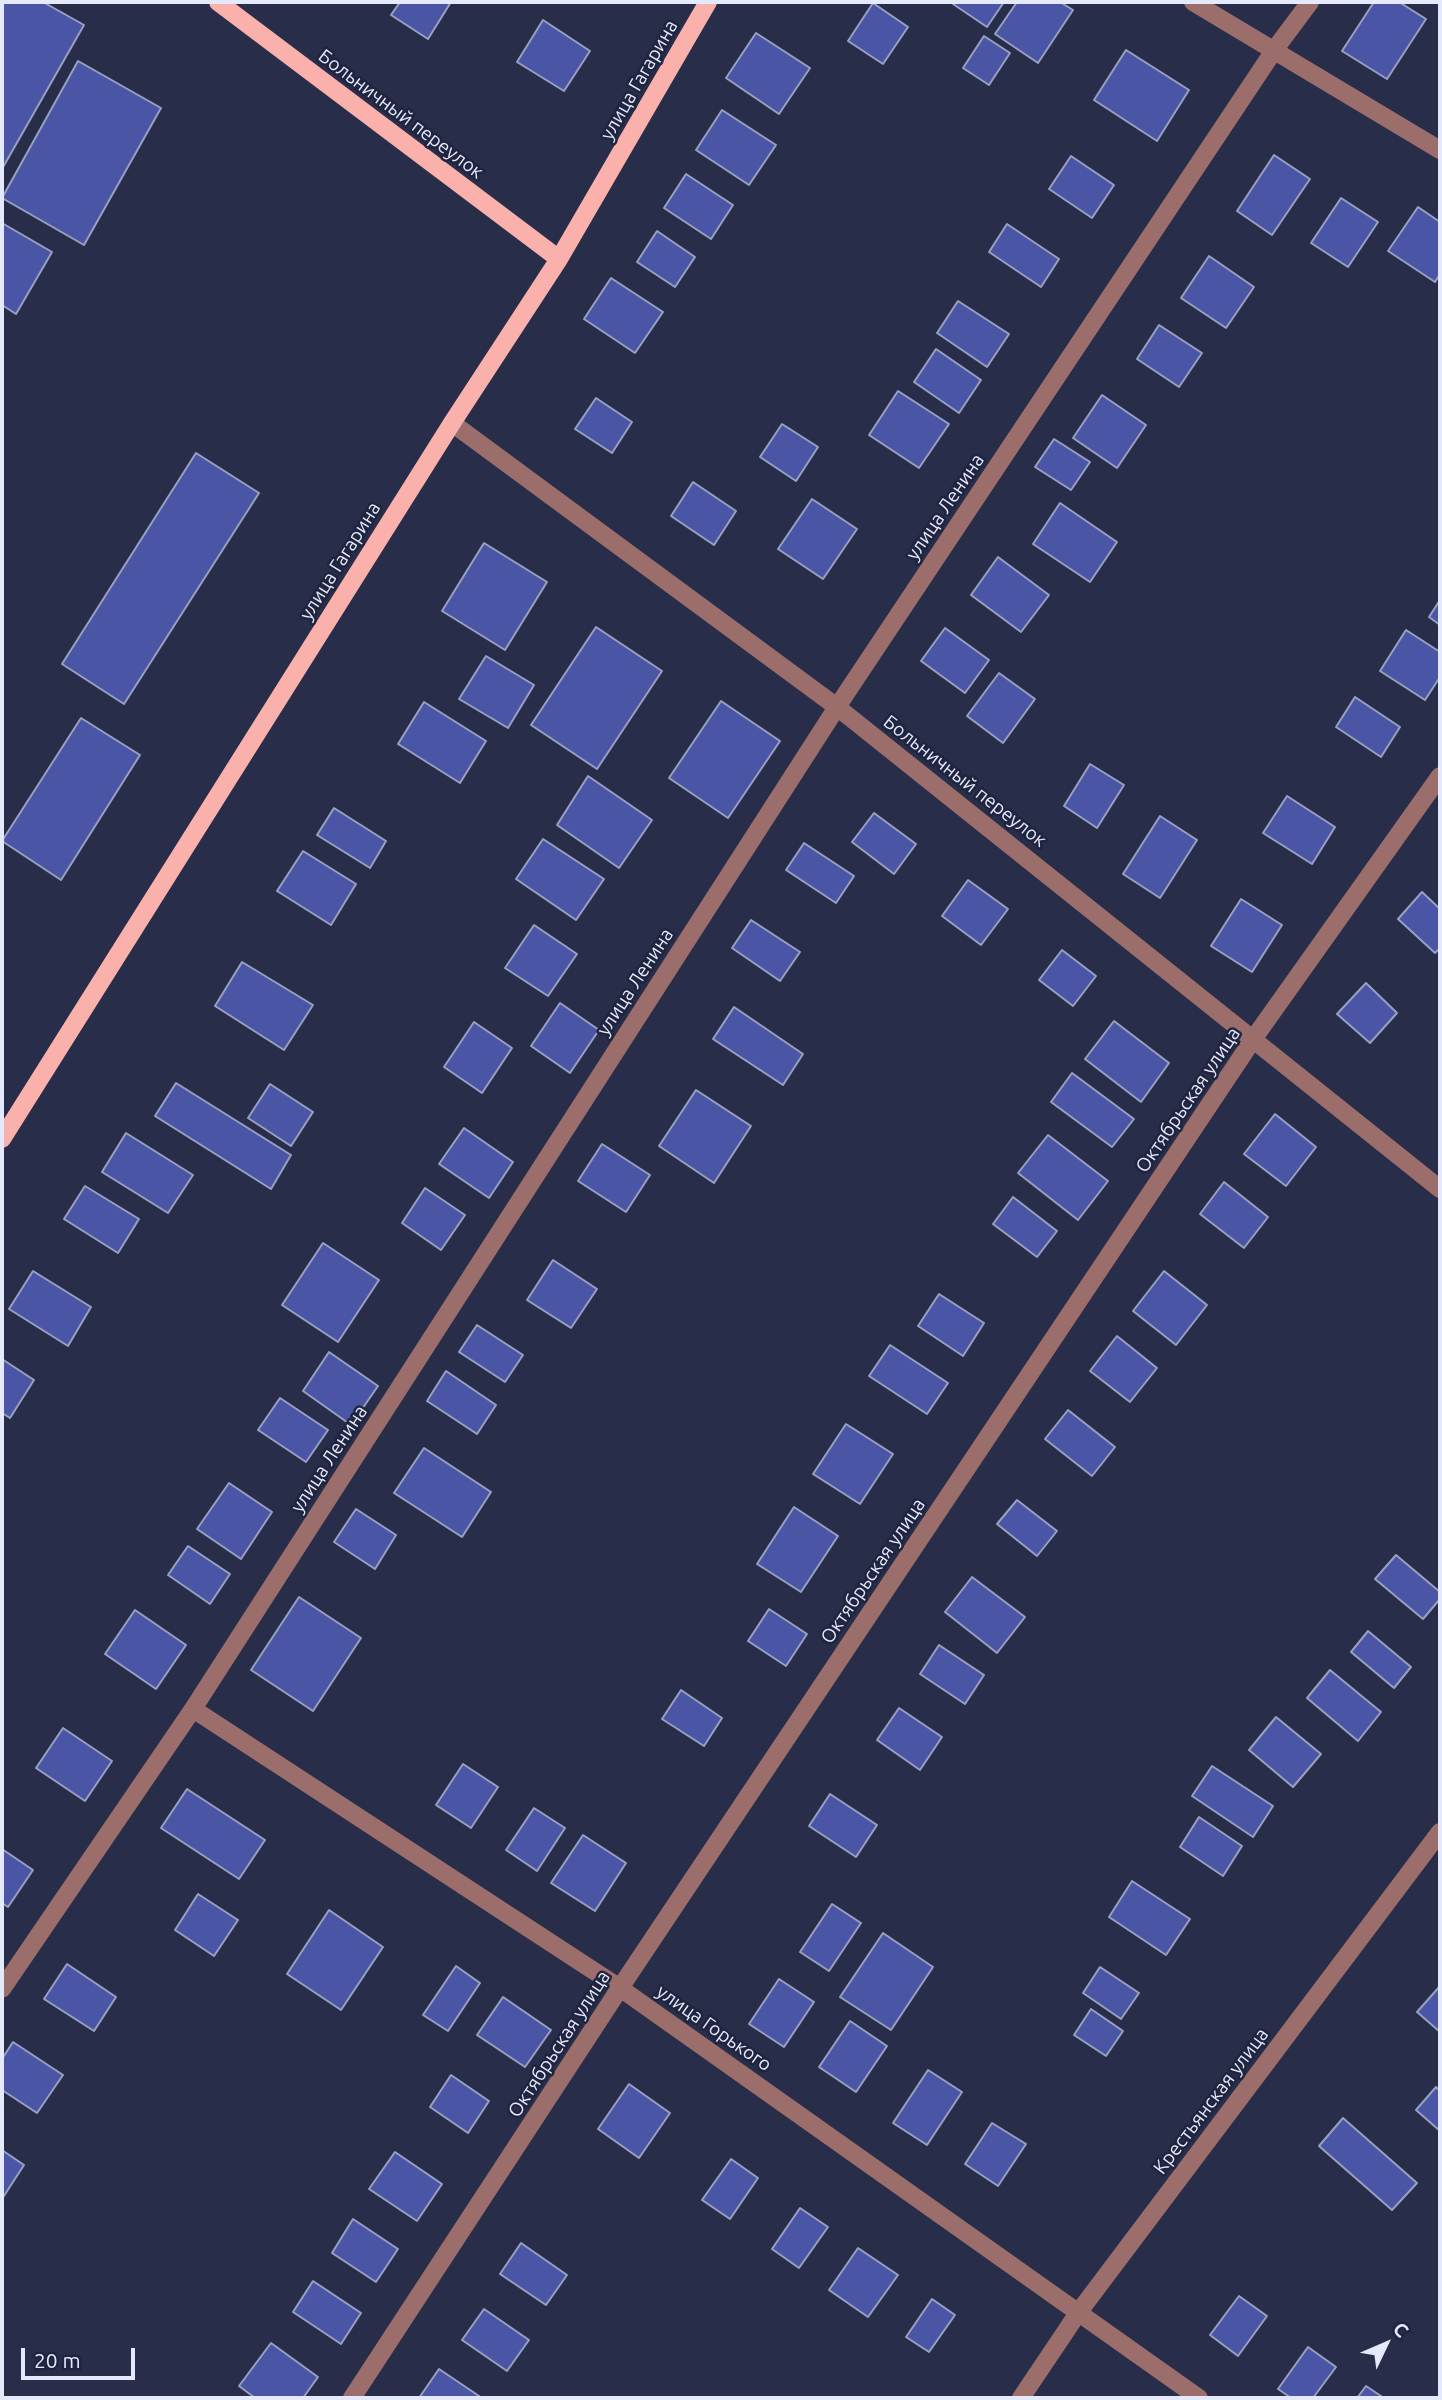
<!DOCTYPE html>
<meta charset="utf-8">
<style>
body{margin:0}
#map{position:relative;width:1442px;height:2400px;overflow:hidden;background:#282e49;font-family:Ubuntu,sans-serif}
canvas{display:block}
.frame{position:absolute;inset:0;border:4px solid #e4e9fb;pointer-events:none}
.north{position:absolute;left:1351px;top:2309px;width:70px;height:70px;-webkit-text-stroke:5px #1f243f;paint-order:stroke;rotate:46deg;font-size:19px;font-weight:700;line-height:28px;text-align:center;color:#e4e9fb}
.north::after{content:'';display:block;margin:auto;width:24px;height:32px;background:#e4e9fb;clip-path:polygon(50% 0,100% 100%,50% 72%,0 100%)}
.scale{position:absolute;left:21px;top:2348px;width:114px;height:32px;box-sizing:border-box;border:4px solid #e4e9fb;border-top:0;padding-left:9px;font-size:21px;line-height:24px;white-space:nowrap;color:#e4e9fb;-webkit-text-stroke:5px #1f243f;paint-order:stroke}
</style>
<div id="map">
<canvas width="1442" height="2400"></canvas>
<div class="frame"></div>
<div class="north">С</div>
<div class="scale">20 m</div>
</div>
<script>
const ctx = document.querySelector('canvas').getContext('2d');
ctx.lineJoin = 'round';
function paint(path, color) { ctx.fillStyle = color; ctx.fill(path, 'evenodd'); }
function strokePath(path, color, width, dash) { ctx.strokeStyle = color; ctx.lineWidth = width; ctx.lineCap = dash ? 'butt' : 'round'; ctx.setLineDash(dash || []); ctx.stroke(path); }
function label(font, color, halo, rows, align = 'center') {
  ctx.font = font + ' Ubuntu,sans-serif'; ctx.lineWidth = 5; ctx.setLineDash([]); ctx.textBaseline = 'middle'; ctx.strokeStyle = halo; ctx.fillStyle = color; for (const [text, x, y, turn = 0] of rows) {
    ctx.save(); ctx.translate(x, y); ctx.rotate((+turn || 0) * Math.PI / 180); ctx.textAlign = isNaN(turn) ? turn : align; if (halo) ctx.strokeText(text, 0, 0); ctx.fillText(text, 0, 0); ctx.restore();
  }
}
const building = new Path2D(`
 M 2,2 L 43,2 L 84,25 L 2,169 Z
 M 400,2 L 451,2 L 428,39 L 391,15 Z
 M 955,2 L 1004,2 L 987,27 L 953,4 Z
 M 1017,2 L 1060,2 L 1073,10 L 1038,63 L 995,34 Z
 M 1374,2 L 1399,2 L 1426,19 L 1387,79 L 1342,51 Z
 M 873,3 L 908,27 L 883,64 L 848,41 Z
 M 543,20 L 590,51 L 564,91 L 517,62 Z
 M 756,33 L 810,68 L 779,114 L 726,78 Z
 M 984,36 L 1010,53 L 989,85 L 963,68 Z
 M 1126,50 L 1189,90 L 1157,141 L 1094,100 Z
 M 78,61 L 161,108 L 84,245 L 2,198 Z
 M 722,110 L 776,145 L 749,185 L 696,150 Z
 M 1274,155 L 1310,179 L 1272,235 L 1237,211 Z
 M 1071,156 L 1114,185 L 1092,218 L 1049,189 Z
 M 686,174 L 733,205 L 711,239 L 664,208 Z
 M 1341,198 L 1378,222 L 1348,267 L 1311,243 Z
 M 1418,207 L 1440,222 L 1440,274 L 1435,282 L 1388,251 Z
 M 2,223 L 52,252 L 16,314 L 2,305 Z
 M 1007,224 L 1059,259 L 1041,287 L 989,252 Z
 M 657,231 L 695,257 L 675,287 L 637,262 Z
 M 1209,256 L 1254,287 L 1226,328 L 1181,298 Z
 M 611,278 L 663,312 L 635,353 L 584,319 Z
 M 958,301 L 1009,334 L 987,367 L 937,333 Z
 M 1159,325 L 1202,353 L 1179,387 L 1137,359 Z
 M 936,349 L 981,380 L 959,413 L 914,382 Z
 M 898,391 L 949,424 L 919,468 L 869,435 Z
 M 1102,395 L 1146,425 L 1117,468 L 1073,438 Z
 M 596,398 L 632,422 L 612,453 L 575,429 Z
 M 782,424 L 818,447 L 796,481 L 760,457 Z
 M 1054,439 L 1090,462 L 1071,490 L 1035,467 Z
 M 196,453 L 259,493 L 124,704 L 62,664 Z
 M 693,482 L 736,511 L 714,545 L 671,516 Z
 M 812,499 L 857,529 L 823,579 L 778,549 Z
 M 1060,503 L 1117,542 L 1090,582 L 1033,544 Z
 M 484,543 L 547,582 L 505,650 L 442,611 Z
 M 998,557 L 1049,595 L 1021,632 L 971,595 Z
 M 1440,600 L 1440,625 L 1429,617 Z
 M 596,627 L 662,671 L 597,769 L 531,725 Z
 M 945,628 L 989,660 L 965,693 L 921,661 Z
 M 1406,630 L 1440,652 L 1440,677 L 1425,700 L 1380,671 Z
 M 486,656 L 534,685 L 508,728 L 459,699 Z
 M 999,673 L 1035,699 L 1003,743 L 967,716 Z
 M 1355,697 L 1400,727 L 1381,757 L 1336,727 Z
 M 721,701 L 780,741 L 728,818 L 669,778 Z
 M 424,702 L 486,741 L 460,783 L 398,744 Z
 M 81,718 L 140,755 L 61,880 L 2,841 Z
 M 1090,764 L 1124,785 L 1097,828 L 1064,806 Z
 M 588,776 L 652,820 L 619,868 L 557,825 Z
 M 1287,796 L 1335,827 L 1312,864 L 1263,833 Z
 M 334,808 L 386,841 L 370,868 L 317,835 Z
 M 874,813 L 916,844 L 894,874 L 852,842 Z
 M 1160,816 L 1197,840 L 1160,898 L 1123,874 Z
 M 543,839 L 604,879 L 576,920 L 516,879 Z
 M 804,843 L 854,876 L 836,903 L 786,870 Z
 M 303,851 L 356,884 L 331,925 L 277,891 Z
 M 968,880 L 1008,909 L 981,945 L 942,916 Z
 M 1422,892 L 1440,909 L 1440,948 L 1435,953 L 1398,919 Z
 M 1241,899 L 1282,925 L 1252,972 L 1211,946 Z
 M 751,920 L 800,952 L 780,981 L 732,948 Z
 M 534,925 L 577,954 L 548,996 L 505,968 Z
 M 1062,950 L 1096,976 L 1073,1006 L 1039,980 Z
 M 242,962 L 313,1005 L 284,1050 L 215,1006 Z
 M 1366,983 L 1397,1013 L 1370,1043 L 1337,1014 Z
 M 560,1003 L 599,1030 L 570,1073 L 531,1046 Z
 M 734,1007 L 803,1054 L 783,1085 L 713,1039 Z
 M 1114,1021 L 1169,1063 L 1141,1102 L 1085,1059 Z
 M 474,1022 L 512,1048 L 482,1093 L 444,1067 Z
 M 1072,1073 L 1134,1119 L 1112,1147 L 1051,1102 Z
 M 176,1083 L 291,1155 L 271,1189 L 155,1116 Z
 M 270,1084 L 313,1112 L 291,1146 L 248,1118 Z
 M 696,1090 L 751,1126 L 714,1183 L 659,1146 Z
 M 1275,1114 L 1316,1147 L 1286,1186 L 1244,1154 Z
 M 464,1128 L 513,1162 L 489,1198 L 439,1164 Z
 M 126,1133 L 193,1175 L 168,1213 L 102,1172 Z
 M 1048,1135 L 1108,1181 L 1078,1220 L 1018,1173 Z
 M 602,1144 L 650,1175 L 626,1212 L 578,1181 Z
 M 1224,1182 L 1268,1217 L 1244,1248 L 1200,1214 Z
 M 85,1186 L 139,1219 L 118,1253 L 64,1219 Z
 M 425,1188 L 465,1215 L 441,1250 L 402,1223 Z
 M 1013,1197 L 1057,1231 L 1037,1257 L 993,1224 Z
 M 323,1243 L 379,1280 L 338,1342 L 282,1305 Z
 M 553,1260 L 597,1289 L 571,1328 L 527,1300 Z
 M 33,1271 L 91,1307 L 68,1346 L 9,1309 Z
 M 1164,1271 L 1207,1305 L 1176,1345 L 1133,1311 Z
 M 939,1294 L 984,1323 L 963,1356 L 918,1326 Z
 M 477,1325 L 523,1355 L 505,1382 L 459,1352 Z
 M 1117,1336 L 1157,1368 L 1130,1402 L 1090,1371 Z
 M 890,1345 L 948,1383 L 927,1414 L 869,1376 Z
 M 329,1352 L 378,1386 L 351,1425 L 303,1391 Z
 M 2,1359 L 34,1380 L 10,1418 L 2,1413 Z
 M 446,1371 L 496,1405 L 477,1434 L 427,1401 Z
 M 280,1398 L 328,1430 L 306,1462 L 258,1430 Z
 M 1068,1410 L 1115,1447 L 1092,1476 L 1045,1439 Z
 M 846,1424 L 893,1454 L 860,1504 L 813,1474 Z
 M 424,1448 L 491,1492 L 462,1537 L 394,1493 Z
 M 229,1483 L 272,1512 L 241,1559 L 197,1529 Z
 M 1017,1500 L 1057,1531 L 1037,1556 L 997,1524 Z
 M 794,1507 L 838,1536 L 801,1592 L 757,1564 Z
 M 356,1509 L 396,1535 L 375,1569 L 334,1542 Z
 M 188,1546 L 230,1574 L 210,1604 L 168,1575 Z
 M 1396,1555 L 1440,1592 L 1440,1599 L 1423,1619 L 1375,1579 Z
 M 972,1577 L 1025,1617 L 997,1653 L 945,1612 Z
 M 299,1597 L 361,1638 L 313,1711 L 251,1670 Z
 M 769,1609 L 807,1634 L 786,1666 L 748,1641 Z
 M 135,1610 L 186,1645 L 156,1689 L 105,1654 Z
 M 1368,1631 L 1411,1667 L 1394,1688 L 1351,1652 Z
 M 939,1645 L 984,1675 L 965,1704 L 920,1674 Z
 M 1330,1670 L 1381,1712 L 1358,1741 L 1307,1698 Z
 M 681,1690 L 722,1718 L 704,1746 L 662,1719 Z
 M 899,1708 L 942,1737 L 920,1770 L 877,1740 Z
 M 1276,1717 L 1321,1754 L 1293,1787 L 1249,1750 Z
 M 63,1728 L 112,1761 L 85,1801 L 36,1768 Z
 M 463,1764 L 498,1787 L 471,1828 L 436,1805 Z
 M 1212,1766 L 1273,1806 L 1253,1837 L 1192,1796 Z
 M 187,1789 L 265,1840 L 239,1879 L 161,1828 Z
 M 830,1794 L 877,1825 L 856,1857 L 809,1826 Z
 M 534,1808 L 565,1828 L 537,1871 L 506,1850 Z
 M 1199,1817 L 1242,1846 L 1223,1876 L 1180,1847 Z
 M 583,1835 L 626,1863 L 595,1911 L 551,1883 Z
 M 2,1849 L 33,1870 L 8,1907 L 2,1903 Z
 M 1132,1881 L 1190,1919 L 1166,1955 L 1109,1917 Z
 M 198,1894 L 238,1920 L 214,1956 L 175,1930 Z
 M 832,1904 L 861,1923 L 829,1971 L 800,1952 Z
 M 329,1910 L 383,1947 L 341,2010 L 287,1974 Z
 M 883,1933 L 933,1967 L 891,2030 L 840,1997 Z
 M 67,1964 L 116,1997 L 94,2031 L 44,1999 Z
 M 456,1966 L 480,1983 L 448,2031 L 423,2015 Z
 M 1100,1967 L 1139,1993 L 1121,2019 L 1083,1993 Z
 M 779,1979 L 814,2002 L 784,2047 L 749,2024 Z
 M 1440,1986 L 1440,2032 L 1417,2012 Z
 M 503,1997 L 551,2030 L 525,2067 L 477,2035 Z
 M 1091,2009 L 1123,2031 L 1106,2056 L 1074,2035 Z
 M 850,2021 L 887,2046 L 856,2092 L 819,2067 Z
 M 13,2042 L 63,2075 L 37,2113 L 2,2090 L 2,2059 Z
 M 928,2070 L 962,2092 L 927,2145 L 893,2123 Z
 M 451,2075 L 489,2101 L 468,2133 L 430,2107 Z
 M 629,2084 L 670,2113 L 639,2158 L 598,2129 Z
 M 1436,2087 L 1440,2091 L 1440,2131 L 1416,2110 Z
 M 1343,2118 L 1417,2183 L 1392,2210 L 1319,2146 Z
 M 992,2123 L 1026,2144 L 998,2186 L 965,2164 Z
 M 2,2150 L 24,2165 L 2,2199 Z
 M 395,2152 L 442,2184 L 417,2221 L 369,2189 Z
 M 731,2159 L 758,2178 L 730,2219 L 702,2200 Z
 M 800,2208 L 828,2227 L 799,2268 L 772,2249 Z
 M 353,2219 L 398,2249 L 376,2282 L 332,2253 Z
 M 521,2243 L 567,2275 L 546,2305 L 500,2274 Z
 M 858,2248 L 898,2275 L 868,2317 L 829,2290 Z
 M 313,2281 L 361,2313 L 341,2344 L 293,2312 Z
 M 1239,2296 L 1267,2316 L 1238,2356 L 1210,2335 Z
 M 932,2299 L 955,2315 L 929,2352 L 906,2337 Z
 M 484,2309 L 529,2340 L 507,2371 L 462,2340 Z
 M 271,2343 L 318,2377 L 303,2398 L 255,2398 L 239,2386 Z
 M 1308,2347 L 1336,2367 L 1313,2398 L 1291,2398 L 1278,2389 Z
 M 439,2369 L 482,2398 L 419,2398 Z
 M 1366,2386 L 1384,2398 L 1357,2398 Z`);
const minor = new Path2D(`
 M 1193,2 L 1440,150
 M 452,423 L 837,707 L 1440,1189
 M 193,1709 L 620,1988 L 1199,2398
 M 2,1989 L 193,1709 L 837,707 L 1275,49 L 1310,2
 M 352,2398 L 620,1988 L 1254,1038 L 1440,776
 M 1021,2398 L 1078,2313 L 1440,1832`);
const major = new Path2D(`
 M 218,2 L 559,259
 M 2,1139 L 452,423 L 559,259 L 708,2`);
const streetNames = [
 ["улица Гагарина",639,80,-60],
 ["Больничный переулок",401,114,37],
 ["улица Ленина",945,507,-56],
 ["улица Гагарина",340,561,-58],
 ["Больничный переулок",965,781,38],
 ["улица Ленина",635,982,-57],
 ["Октябрьская улица",1188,1100,-56],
 ["улица Ленина",329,1459,-57],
 ["Октябрьская улица",873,1571,-56],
 ["улица Горького",714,2028,35],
 ["Октябрьская улица",559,2044,-57],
 ["Крестьянская улица",1211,2101,-53]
];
paint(building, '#4a56a5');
strokePath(building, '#98a0c2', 2);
strokePath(minor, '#9b6e6b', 18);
strokePath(major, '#fab1ac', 18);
label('19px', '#e4e9fb', '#1f243f', streetNames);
</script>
